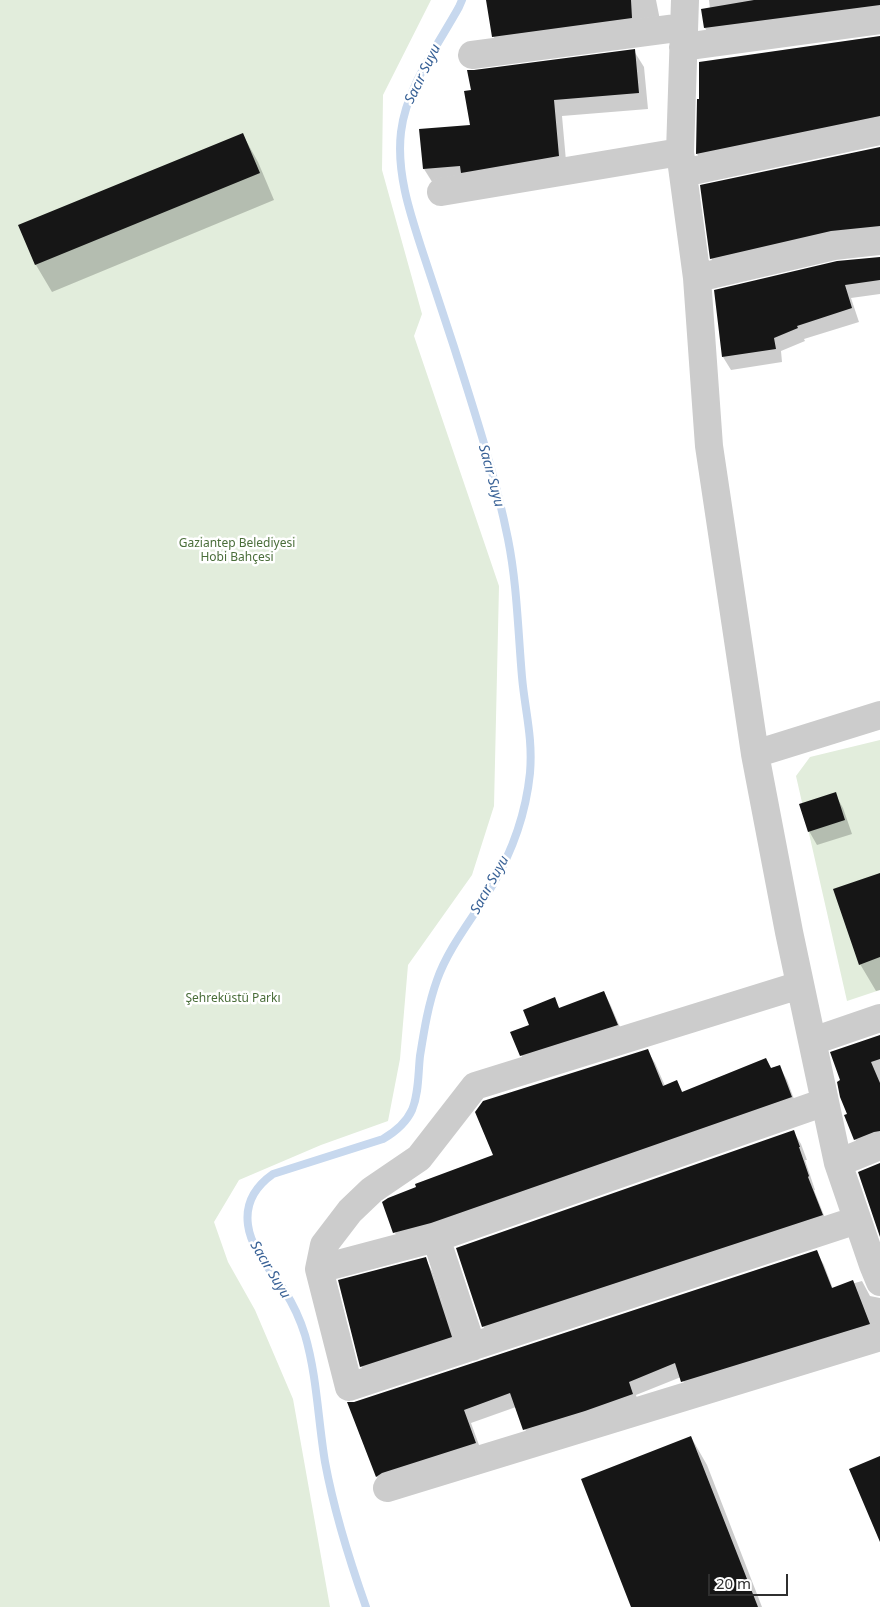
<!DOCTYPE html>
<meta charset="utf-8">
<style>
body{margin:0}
#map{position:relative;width:880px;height:1607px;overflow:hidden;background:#fff;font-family:"Noto Sans",sans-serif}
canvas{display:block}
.scale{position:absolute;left:708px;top:1574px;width:80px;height:22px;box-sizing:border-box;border:2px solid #2f2f2f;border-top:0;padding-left:6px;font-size:15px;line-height:18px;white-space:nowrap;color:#2f2f2f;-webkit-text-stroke:4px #fff;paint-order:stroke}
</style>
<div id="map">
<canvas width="880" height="1607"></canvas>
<div class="scale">20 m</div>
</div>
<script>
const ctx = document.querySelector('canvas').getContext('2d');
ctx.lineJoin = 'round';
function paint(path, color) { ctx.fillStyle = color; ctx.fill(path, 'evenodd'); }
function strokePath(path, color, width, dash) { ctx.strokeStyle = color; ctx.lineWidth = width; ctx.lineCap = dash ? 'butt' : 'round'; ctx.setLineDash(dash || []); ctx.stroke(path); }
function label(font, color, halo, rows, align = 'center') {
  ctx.font = font + ' "Noto Sans",sans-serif'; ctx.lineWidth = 5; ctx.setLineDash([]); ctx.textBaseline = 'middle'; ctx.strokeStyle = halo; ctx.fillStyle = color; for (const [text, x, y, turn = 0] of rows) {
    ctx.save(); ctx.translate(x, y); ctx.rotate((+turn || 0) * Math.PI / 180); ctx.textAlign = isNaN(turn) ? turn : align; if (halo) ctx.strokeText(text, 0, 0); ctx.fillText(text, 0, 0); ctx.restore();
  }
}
const green = new Path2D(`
 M 0,0 L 431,0 L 383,95 L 382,170 L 422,314 L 414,336 L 499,586 L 494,806 L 472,875 L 408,965 L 400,1059 L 388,1121 L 321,1145 L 239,1180 L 214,1222 L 228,1262 L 255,1310 L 293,1399 L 330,1607 L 0,1607 Z
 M 880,740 L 880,990 L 847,1001 L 796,776 L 810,757 Z`);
const shadow = new Path2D(`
 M 488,0 L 656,0 L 661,25 L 503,52 L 493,36 Z
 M 709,0 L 880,0 L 880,20 L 714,43 L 705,28 L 702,10 L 710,9 Z
 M 880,37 L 880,130 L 705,167 L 697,154 L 699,100 Z
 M 634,51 L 644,67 L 648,109 L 562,116 L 567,172 L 434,185 L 424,169 L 421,130 L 471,126 Z
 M 243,135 L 258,162 L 274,200 L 52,292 L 36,265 L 20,226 Z
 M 880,148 L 880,239 L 719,272 L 711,258 Z
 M 880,258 L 880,294 L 851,298 L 859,322 L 804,339 L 805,341 L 781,351 L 782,362 L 731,370 L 723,357 Z
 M 835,794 L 843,808 L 852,834 L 817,845 L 809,831 Z
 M 880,874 L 880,990 L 876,991 L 860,964 Z
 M 604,992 L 611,1006 L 625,1039 L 529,1068 L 521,1055 L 554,999 L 560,1009 Z
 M 880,1036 L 880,1146 L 863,1153 L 855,1139 L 849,1114 Z
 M 647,1050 L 655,1063 L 665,1086 L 677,1081 L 683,1093 L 779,1066 L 787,1080 L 798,1110 L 402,1246 L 395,1233 L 494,1156 Z
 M 793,1131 L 801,1144 L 807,1160 L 805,1160 L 815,1190 L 814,1190 L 829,1228 L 490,1339 L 483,1326 Z
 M 816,1251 L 824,1265 L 833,1289 L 862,1281 L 870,1296 L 880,1298 L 880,1337 L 690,1394 L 681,1377 L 636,1395 L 640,1407 L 532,1443 L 525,1429 L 516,1407 L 471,1423 L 483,1456 L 384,1490 L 377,1477 L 349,1403 L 354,1403 Z
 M 425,1258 L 433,1273 L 459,1351 L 369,1381 L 361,1366 Z
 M 691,1437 L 707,1465 L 762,1607 L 633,1607 Z`);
const stream = new Path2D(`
 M 366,1607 C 349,1559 334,1511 325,1462 C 318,1420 317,1376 305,1335 C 300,1319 293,1304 284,1290 C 271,1271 251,1249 248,1225 C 245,1203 256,1186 273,1174 L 383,1139 C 395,1132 406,1123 412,1110 C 419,1093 418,1074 420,1056 C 424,1031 428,1005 437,980 C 449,946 474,917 492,886 C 512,852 526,812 530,773 C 533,737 525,711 522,677 C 518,631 517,584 508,539 C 495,474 474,410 454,347 C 444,317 434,286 424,256 C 411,216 396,174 401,132 C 406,88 438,45 459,7 L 462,0`);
const building = new Path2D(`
 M 486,0 L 631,0 L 632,18 L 492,37 Z
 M 754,0 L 880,0 L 880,5 L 704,28 L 701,9 Z
 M 880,36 L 880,116 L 696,154 L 697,99 L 699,99 L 699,62 Z
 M 635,49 L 639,93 L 554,100 L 559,156 L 461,173 L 460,166 L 423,169 L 419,129 L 470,125 L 464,91 L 471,90 L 467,70 L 474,70 Z
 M 243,133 L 260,173 L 35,265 L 18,225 Z
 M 880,147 L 880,226 L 831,231 L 710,259 L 700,185 Z
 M 880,257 L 880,280 L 845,285 L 852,308 L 797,326 L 798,328 L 774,338 L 776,349 L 722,357 L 714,290 L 837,261 Z
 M 836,792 L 845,820 L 808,832 L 799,804 Z
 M 880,873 L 880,957 L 859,965 L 833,889 Z
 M 604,991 L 618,1025 L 520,1056 L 510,1032 L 529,1025 L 523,1010 L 555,997 L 559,1008 Z
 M 880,1035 L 880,1059 L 871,1062 L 880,1083 L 880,1131 L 874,1132 L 854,1140 L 844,1115 L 847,1114 L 840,1097 L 837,1082 L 840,1080 L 830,1052 Z
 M 648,1049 L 663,1086 L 677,1080 L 682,1092 L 766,1058 L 771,1068 L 780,1065 L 792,1097 L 431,1223 L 393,1233 L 382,1202 L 388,1198 L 416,1187 L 415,1184 L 493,1155 L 475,1112 L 483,1101 Z
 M 794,1130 L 800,1147 L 799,1147 L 809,1176 L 808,1177 L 823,1215 L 482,1327 L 456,1248 Z
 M 880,1163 L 880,1237 L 858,1172 Z
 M 817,1250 L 832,1288 L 853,1280 L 870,1324 L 681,1382 L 675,1363 L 629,1382 L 633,1394 L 585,1411 L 523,1430 L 510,1393 L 464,1410 L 476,1443 L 382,1473 L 376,1477 L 347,1402 L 354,1402 Z
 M 426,1257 L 452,1337 L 360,1367 L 338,1280 Z
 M 691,1436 L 758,1607 L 631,1607 L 581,1479 Z
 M 880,1456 L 880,1542 L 849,1469 Z`);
const minor = new Path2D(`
 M 685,0 L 680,152 L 697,278 L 709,446 L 755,754 L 789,932 L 838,1163 L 873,1265 L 880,1282
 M 683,47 L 880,20
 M 472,55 L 684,27
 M 683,173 L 880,131
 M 441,192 L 680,152
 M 697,278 L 834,246 L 880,241
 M 755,754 L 880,715
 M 800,985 L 475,1086 L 419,1158 L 372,1190 L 350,1211 L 324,1245 L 319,1269 L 349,1387 L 857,1220
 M 813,1041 L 880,1018
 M 838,1163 L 880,1146
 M 436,1238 L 472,1347
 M 319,1269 L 436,1238 L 825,1102
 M 387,1488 L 880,1337`);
const parkNames = [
 ["Gaziantep Belediyesi",237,544],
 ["Hobi Bahçesi",237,558],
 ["Şehreküstü Parkı",233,999]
];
const waterNames = [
 ["Sacır Suyu",423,74,-64],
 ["Sacır Suyu",491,476,75],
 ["Sacır Suyu",490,885,-61],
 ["Sacır Suyu",270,1270,59]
];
paint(green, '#e2eddc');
paint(shadow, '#0003');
strokePath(stream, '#c7d8ee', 8);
paint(building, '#161616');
strokePath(minor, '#ccc', 28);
label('12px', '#496d39', '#fff', parkNames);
label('italic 14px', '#386196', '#fff', waterNames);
</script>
